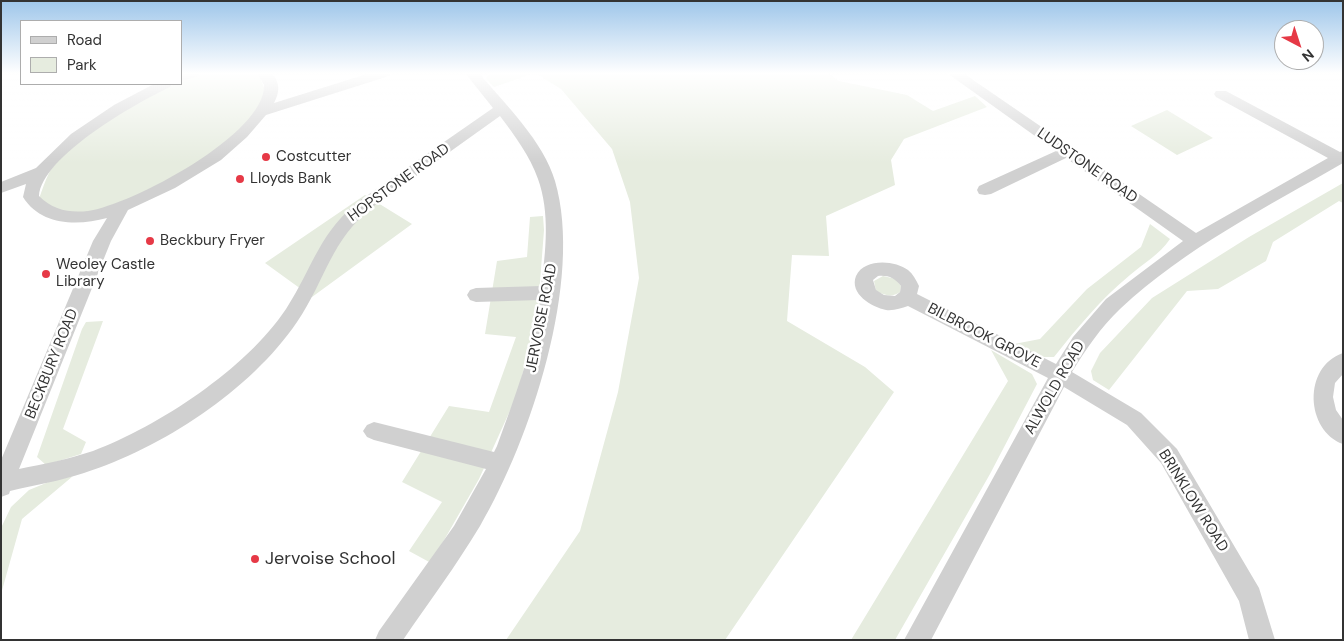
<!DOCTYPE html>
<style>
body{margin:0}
#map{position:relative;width:1344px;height:641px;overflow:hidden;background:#fff;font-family:"DM Sans",sans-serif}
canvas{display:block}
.frame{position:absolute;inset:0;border:2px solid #333;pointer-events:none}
.legend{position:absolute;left:20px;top:20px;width:162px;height:65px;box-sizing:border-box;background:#fff;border:1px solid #adadad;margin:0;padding:6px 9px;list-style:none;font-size:15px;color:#333}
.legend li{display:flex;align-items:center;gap:10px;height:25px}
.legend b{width:25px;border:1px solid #adadad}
.north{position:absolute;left:1274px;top:20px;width:50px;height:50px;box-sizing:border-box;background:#fff;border:1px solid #adadad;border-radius:50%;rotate:140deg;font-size:14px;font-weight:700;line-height:20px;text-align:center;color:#333}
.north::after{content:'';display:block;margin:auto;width:18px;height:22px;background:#e63946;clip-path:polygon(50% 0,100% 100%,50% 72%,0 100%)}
</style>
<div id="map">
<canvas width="1344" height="641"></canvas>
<div class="frame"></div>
<ul class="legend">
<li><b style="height:6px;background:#d0d0d0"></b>Road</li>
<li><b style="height:14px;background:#e6ecdf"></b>Park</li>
</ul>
<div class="north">N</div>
</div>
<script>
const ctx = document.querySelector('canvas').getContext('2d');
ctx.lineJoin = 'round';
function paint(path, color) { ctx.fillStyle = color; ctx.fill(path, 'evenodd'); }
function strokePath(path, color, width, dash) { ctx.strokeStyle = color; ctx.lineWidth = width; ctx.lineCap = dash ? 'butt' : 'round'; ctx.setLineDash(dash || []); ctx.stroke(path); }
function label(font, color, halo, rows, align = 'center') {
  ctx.font = font + ' "DM Sans",sans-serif'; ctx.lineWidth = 5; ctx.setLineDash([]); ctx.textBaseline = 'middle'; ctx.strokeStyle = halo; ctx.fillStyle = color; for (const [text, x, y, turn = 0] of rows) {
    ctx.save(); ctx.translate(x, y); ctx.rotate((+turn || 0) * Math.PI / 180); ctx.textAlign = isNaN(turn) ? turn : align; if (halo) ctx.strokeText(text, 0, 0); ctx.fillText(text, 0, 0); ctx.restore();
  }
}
const green = new Path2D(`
 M 200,73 L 258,73 L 265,90 L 260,112 L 219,154 L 120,207 L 66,215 L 39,199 C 42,190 45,181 49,173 C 67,144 147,84 181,84 L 181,80 Z
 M 489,73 L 828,73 L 839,81 L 907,95 L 933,111 L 975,96 L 987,107 L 904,139 L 891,160 L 895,185 L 826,216 L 829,256 L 792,255 L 787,321 L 865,367 L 894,392 L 725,640 L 506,640 L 580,531 L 618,392 L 639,278 L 630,202 L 612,149 L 561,89 L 535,73 L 494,87 L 486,79 Z
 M 1167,110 L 1213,138 L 1177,155 L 1131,126 Z
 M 1343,183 L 1343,203 L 1339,201 L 1273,242 L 1266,261 L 1218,289 L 1187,291 L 1109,390 L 1093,380 L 1091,371 L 1100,353 L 1152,298 L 1249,237 Z
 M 365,195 L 412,224 L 312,297 L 265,263 Z
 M 543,216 L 544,230 L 538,308 L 518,393 L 479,479 L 431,563 L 409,551 L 442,502 L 402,482 L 449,406 L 489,412 L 516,337 L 485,334 L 497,261 L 527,257 L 530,217 Z
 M 1150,224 L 1170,239 C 1159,255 1144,263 1130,275 C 1101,299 1077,328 1054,357 L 1042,357 L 1014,344 L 1040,339 L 1087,289 L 1141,247 Z
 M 883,276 L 896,279 L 901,286 L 900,292 C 892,298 884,295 876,291 L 874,281 Z
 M 103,321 L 63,429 L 86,442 L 81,454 L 46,465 L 37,457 L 82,329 L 86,322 Z
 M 991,350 L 1032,374 L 1037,384 L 990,474 L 895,640 L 851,640 L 1008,381 Z
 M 73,476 L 22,519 L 1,594 L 1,528 L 11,507 L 29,490 L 51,481 Z`);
const minor = new Path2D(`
 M 181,73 L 200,73 L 198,76 L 181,81 Z
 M 257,73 L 272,73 C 280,83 280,92 274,103 L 370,73 L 391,73 L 389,76 L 266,115 L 247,137 L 221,160 L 175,188 L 128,210 L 111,241 L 19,469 C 44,464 69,459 93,451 C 159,426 246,369 286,309 C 313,268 319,231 362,199 L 493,108 L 465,73 L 479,73 C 505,104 544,142 555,181 C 584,280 530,441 480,526 C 456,566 429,602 403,640 L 375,640 L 379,631 L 454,526 L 486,469 L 374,440 L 367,437 L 363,431 L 367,425 L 374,422 L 494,452 L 497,446 C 514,399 533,350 540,300 L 476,302 L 470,300 L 467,295 L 470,290 L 476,288 L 541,286 C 546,252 550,212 538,179 C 530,156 515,136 500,116 L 374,206 C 330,240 326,280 297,322 C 250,391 162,448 84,473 C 60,481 35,485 10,491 L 9,494 L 1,497 L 1,460 L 93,241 L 107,218 C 78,226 41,226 23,197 L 26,184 L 1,193 L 1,182 L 36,168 L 71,134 L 114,105 L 154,84 L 172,84 L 170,87 C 136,103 42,156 39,196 C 53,210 69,213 88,211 C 131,205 266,134 264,85 Z
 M 947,73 L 963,73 L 1196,233 L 1328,158 L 1216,97 L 1214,94 L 1216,91 L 1226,91 L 1340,152 L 1343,151 L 1343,163 C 1267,207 1185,248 1120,309 C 1101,327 1086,349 1072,372 L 1141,413 L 1177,449 L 1259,588 L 1275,640 L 1249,640 L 1239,601 L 1161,463 L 1127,425 L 1064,387 L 931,640 L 904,640 L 1048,378 L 908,306 C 901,308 894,311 886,310 C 872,307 849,294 856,276 C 864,258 895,260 908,270 C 913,274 916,280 919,286 L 917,294 L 1056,364 L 1073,337 L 1106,299 L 1183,241 L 1066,158 L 991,194 L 985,195 L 979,194 L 977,190 L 979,186 L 1056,151 ZM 878,276 C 888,275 895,278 901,286 L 900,292 L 895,296 L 884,295 L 876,290 L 873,280 Z
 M 1343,353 L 1343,374 L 1335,383 L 1333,397 L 1336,410 L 1343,420 L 1343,444 C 1306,431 1302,367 1343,353 Z`);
const markers = [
 [266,157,5,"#e63946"],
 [240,179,5,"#e63946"],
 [150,241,5,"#e63946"],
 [46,274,5,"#e63946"],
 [255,559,5,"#e63946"]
];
const poiNames = [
 ["Costcutter",276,157],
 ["Lloyds Bank",250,179],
 ["Beckbury Fryer",160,241],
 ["Weoley Castle",56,265],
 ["Library",56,282]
];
const streetNames = [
 ["LUDSTONE ROAD",1087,166,35],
 ["HOPSTONE ROAD",399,183,-36],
 ["JERVOISE ROAD",542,318,-79],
 ["BILBROOK GROVE",984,336,27],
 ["BECKBURY ROAD",52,364,-68],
 ["ALWOLD ROAD",1055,388,-60],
 ["BRINKLOW ROAD",1193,501,58]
];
const nearPoinames = [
 ["Jervoise School",265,559]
];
paint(green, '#e6ecdf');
paint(minor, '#d0d0d0');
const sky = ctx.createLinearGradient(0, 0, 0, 163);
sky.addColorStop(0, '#9ec6ea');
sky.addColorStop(0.45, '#fff');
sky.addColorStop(1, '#ffffff00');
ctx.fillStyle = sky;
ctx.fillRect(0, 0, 1344, 163);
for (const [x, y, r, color] of markers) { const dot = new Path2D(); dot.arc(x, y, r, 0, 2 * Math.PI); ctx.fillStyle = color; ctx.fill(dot); strokePath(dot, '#fff', 2); }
label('15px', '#333', '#fff', poiNames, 'left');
label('15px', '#333', '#fff', streetNames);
label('18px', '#333', '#fff', nearPoinames, 'left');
</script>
